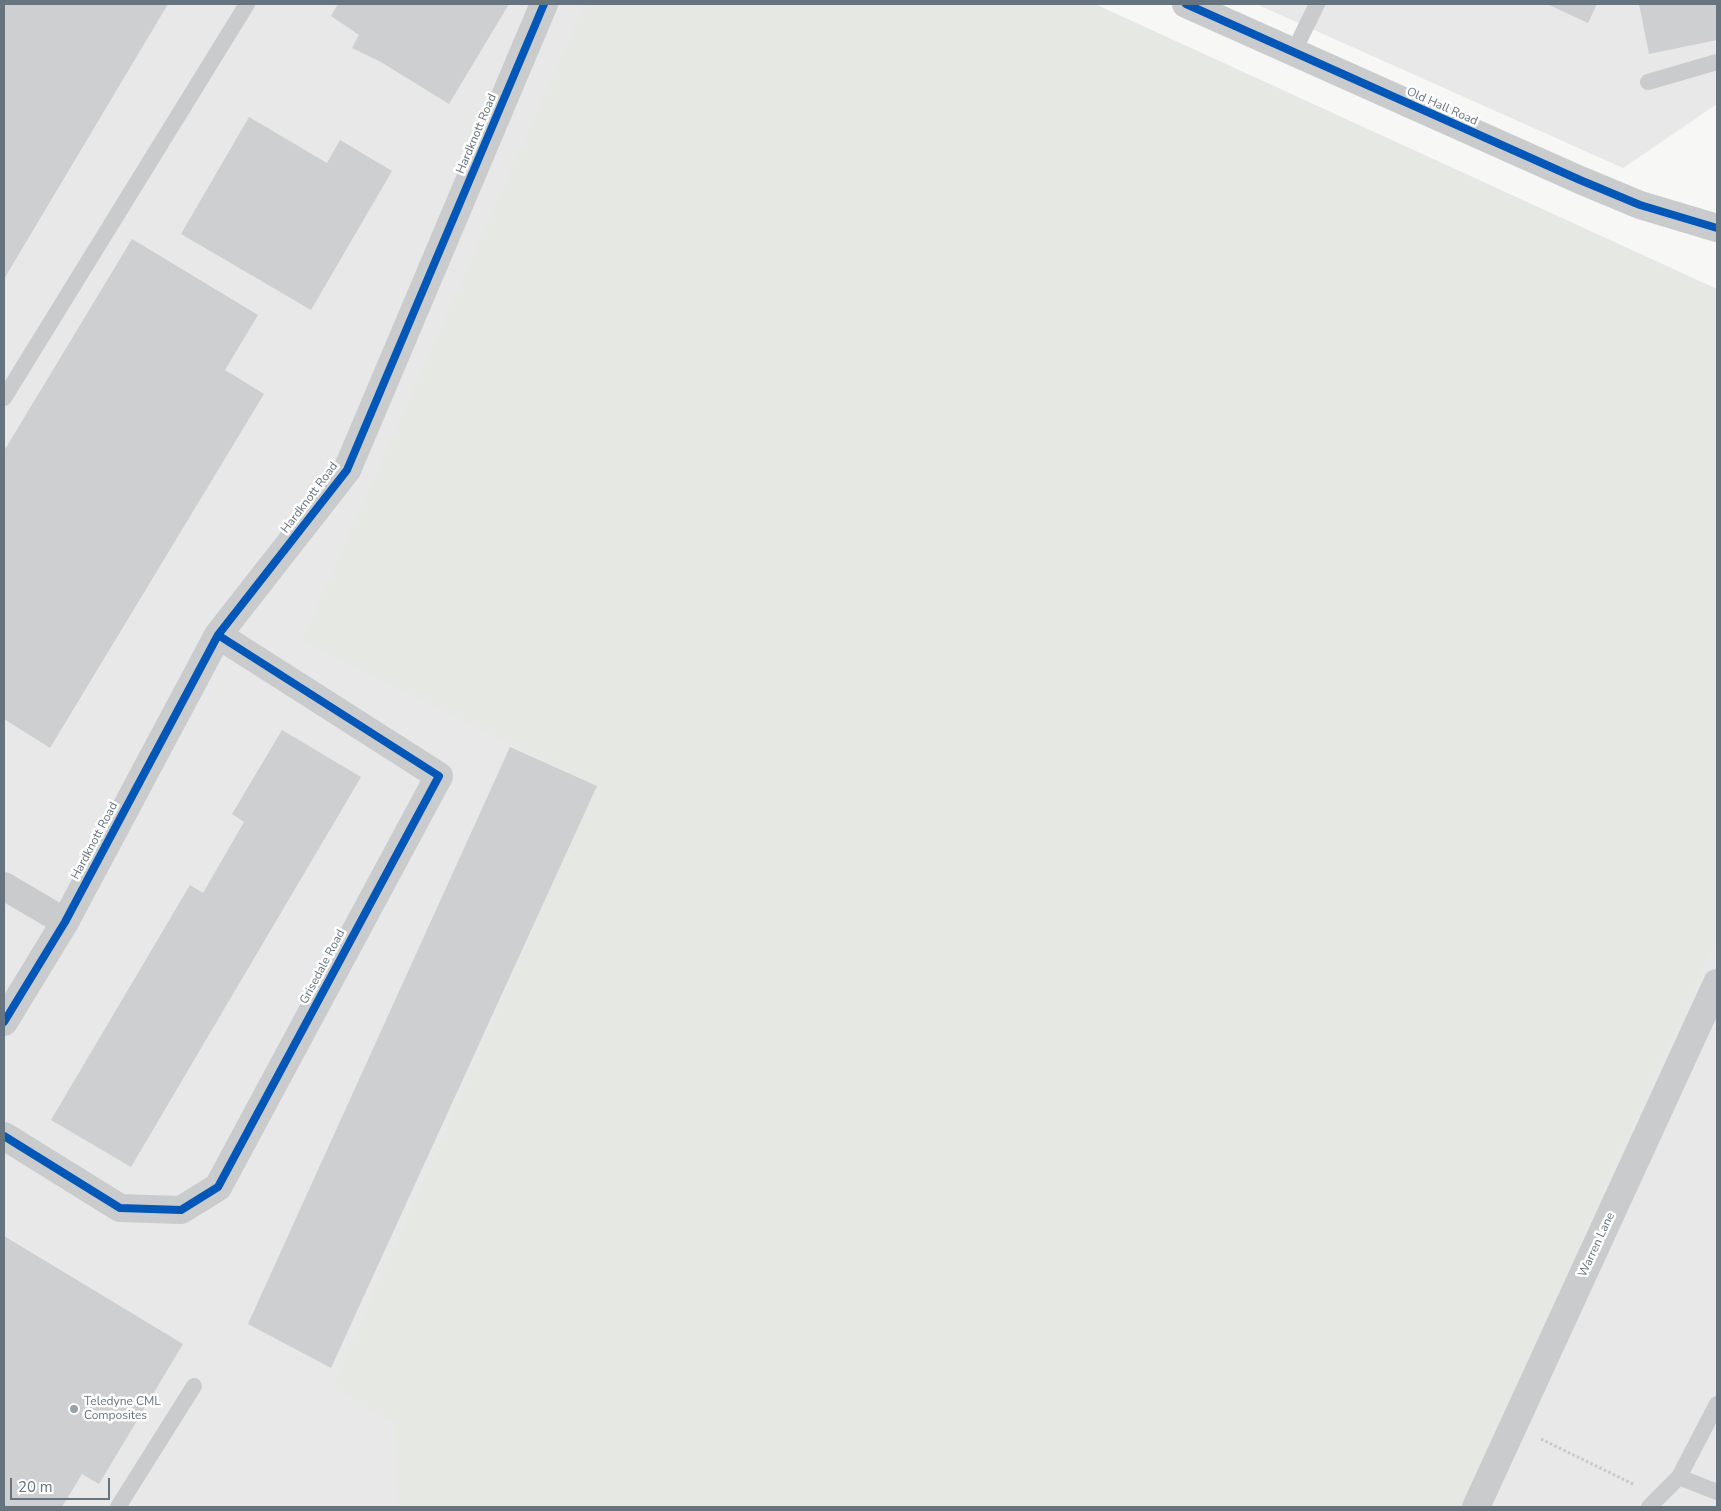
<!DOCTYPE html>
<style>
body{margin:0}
#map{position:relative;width:1721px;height:1511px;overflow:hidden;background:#f7f7f6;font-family:"Nunito Sans",sans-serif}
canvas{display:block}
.frame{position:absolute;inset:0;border:5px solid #65747e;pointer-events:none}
.scale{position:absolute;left:10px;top:1478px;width:100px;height:22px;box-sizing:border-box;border:2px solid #65747e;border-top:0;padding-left:6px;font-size:15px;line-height:18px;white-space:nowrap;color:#65747e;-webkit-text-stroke:4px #fff;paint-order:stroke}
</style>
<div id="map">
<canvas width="1721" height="1511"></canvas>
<div class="frame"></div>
<div class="scale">20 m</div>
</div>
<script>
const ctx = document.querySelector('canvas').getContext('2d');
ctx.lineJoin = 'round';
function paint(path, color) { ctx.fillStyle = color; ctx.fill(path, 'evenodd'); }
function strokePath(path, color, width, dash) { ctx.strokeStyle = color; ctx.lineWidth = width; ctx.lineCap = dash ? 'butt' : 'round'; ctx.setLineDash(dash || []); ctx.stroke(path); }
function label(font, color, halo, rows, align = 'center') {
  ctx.font = font + ' "Nunito Sans",sans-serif'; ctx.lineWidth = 5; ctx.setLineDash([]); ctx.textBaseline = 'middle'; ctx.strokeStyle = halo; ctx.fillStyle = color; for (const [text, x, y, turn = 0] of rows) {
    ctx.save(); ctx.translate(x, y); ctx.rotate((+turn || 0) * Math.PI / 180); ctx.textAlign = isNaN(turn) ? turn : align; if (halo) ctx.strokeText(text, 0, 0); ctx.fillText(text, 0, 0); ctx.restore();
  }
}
const built = new Path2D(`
 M 4,4 L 1054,4 L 1717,315 L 1717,1507 L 404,1507 L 399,1505 L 398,1507 L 4,1507 Z
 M 1256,4 L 1717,4 L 1717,104 L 1623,168 Z`);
const green = new Path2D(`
 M 585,4 L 1095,4 L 1717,289 L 1717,937 L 1461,1507 L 398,1507 L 399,1505 L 395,1424 L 333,1387 L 597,786 L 302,641 Z`);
const building = new Path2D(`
 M 4,4 L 168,4 L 4,279 Z
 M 338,4 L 509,4 L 449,104 L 381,62 L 352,48 L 359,35 L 331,16 Z
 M 1547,4 L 1597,4 L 1588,23 Z
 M 1639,4 L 1717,4 L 1717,40 L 1649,54 Z
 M 249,117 L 327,163 L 340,140 L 392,171 L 311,310 L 181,234 Z
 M 132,239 L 258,315 L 225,370 L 264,394 L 50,748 L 4,719 L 4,451 Z
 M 282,730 L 361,777 L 131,1167 L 51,1120 L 190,885 L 203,893 L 244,822 L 232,814 Z
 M 510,747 L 597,786 L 331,1368 L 248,1324 Z
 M 4,1236 L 183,1344 L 99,1484 L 82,1474 L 62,1507 L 4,1507 Z`);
const path = new Path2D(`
 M 1541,1439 L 1635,1485`);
const service = new Path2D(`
 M 1293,53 L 1317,4
 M 1648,82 L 1717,62
 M 4,398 L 247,4
 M 1717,1404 L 1679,1477 L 1717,1492
 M 118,1507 L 194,1386
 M 1649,1507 L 1679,1477`);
const minor = new Path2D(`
 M 4,886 L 65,922
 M 4,1022 L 65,922 L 218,635 L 347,470 L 544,4
 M 4,1136 L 120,1208 L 181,1210 L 218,1187 L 439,776 L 218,635
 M 1476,1507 L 1717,983`);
const tertiary = new Path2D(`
 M 1186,4 L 1580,180 L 1640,205 L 1717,228`);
const cycleway = new Path2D(`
 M 1186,4 L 1580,180 L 1640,205 L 1717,228
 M 4,1022 L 65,922 L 218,635 L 347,470 L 544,4
 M 4,1136 L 120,1208 L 181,1210 L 218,1187 L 439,776 L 218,635`);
const markers = [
 [74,1409,5,"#98a2a8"]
];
const streetNames = [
 ["Old Hall Road",1442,107,24],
 ["Hardknott Road",477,134,-67],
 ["Hardknott Road",310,498,-53],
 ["Hardknott Road",95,841,-62],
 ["Grisedale Road",323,967,-62],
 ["Warren Lane",1597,1245,-65]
];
const poiNames = [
 ["Teledyne CML",84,1402],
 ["Composites",84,1416]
];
paint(built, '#e7e8e7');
paint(green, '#e6e8e3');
paint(building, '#cecfd0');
strokePath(path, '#c7c8c9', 3, [2.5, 2.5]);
strokePath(service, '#c9cbcc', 16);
strokePath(minor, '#c9cbcc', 28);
strokePath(tertiary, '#c9cbcc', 28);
strokePath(cycleway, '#0057b8', 8);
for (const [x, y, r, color] of markers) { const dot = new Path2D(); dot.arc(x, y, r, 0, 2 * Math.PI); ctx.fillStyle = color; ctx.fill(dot); strokePath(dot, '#fff', 2); }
label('12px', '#65747e', '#fff', streetNames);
label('12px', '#65747e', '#fff', poiNames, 'left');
</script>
